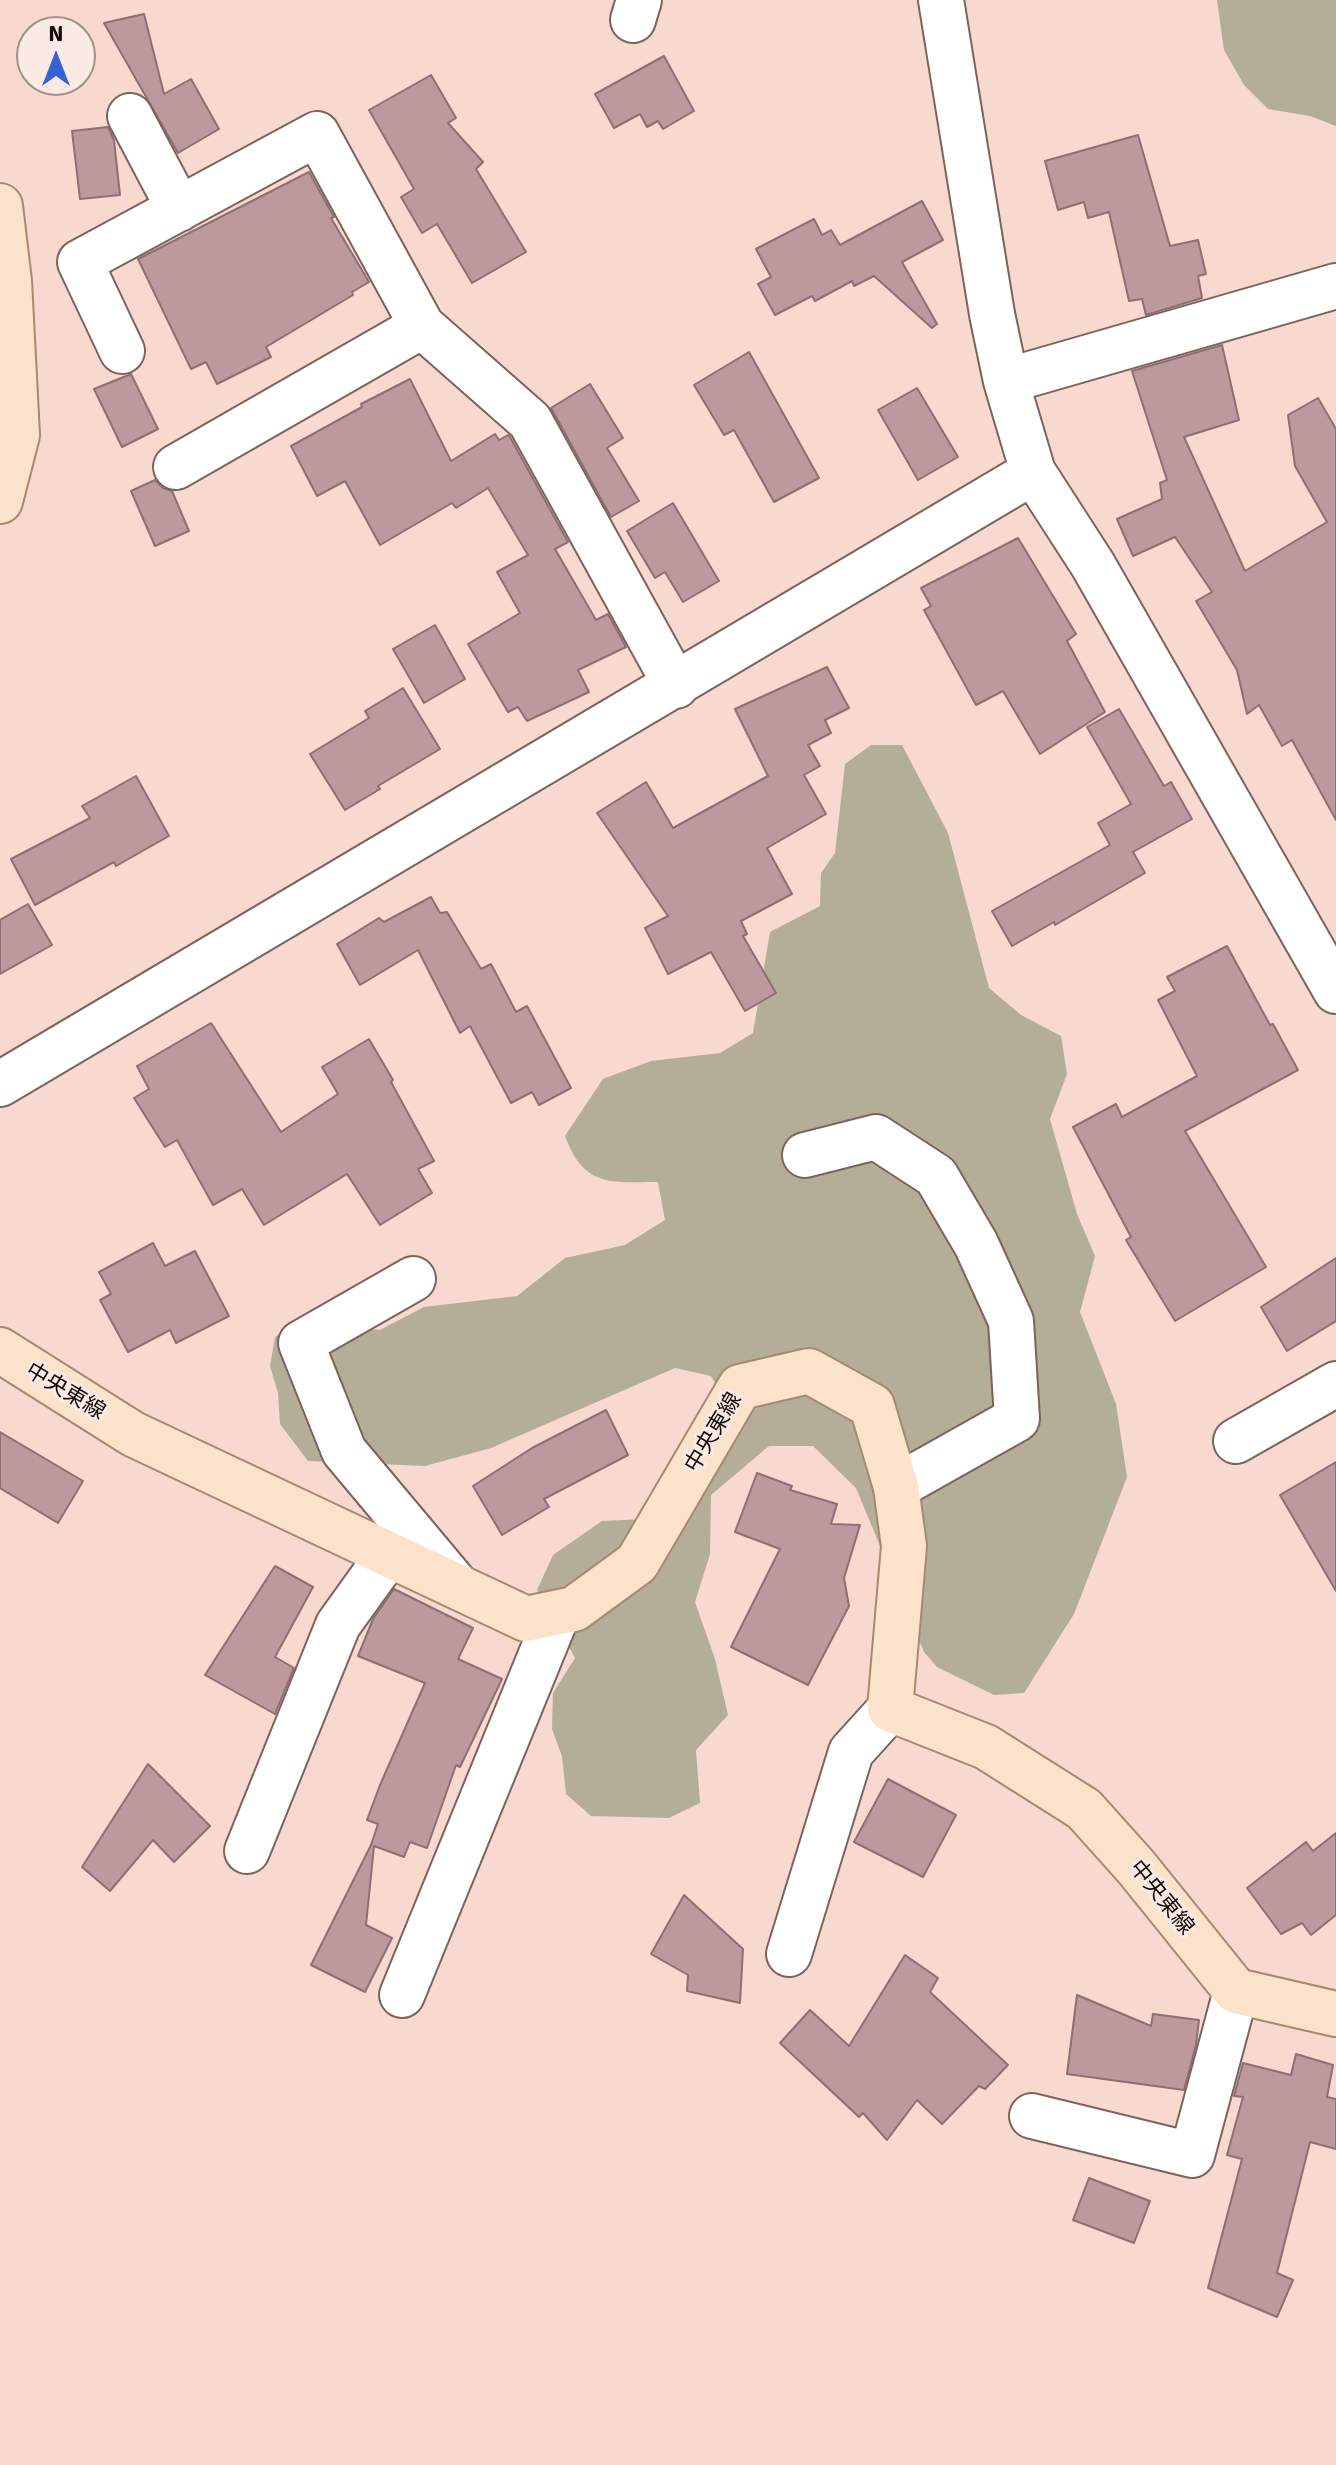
<!DOCTYPE html>
<meta charset="utf-8">
<style>
body{margin:0}
#map{position:relative;width:1336px;height:2465px;overflow:hidden;background:#f7d9cf;font-family:Signika,sans-serif}
canvas{display:block}
.north{position:absolute;left:16px;top:16px;width:80px;height:80px;box-sizing:border-box;background:#fbe9e3;border:2px solid #9f908b;border-radius:50%;rotate:0deg;font-size:22px;font-weight:700;line-height:32px;text-align:center;color:#140a07}
.north::after{content:'';display:block;margin:auto;width:28px;height:36px;background:#3662d2;clip-path:polygon(50% 0,100% 100%,50% 72%,0 100%)}
</style>
<div id="map">
<canvas width="1336" height="2465"></canvas>
<div class="north">N</div>
</div>
<script>
const ctx = document.querySelector('canvas').getContext('2d');
ctx.lineJoin = 'round';
function paint(path, color) { ctx.fillStyle = color; ctx.fill(path, 'evenodd'); }
function strokePath(path, color, width, dash) { ctx.strokeStyle = color; ctx.lineWidth = width; ctx.lineCap = dash ? 'butt' : 'round'; ctx.setLineDash(dash || []); ctx.stroke(path); }
function label(font, color, halo, rows, align = 'center') {
  ctx.font = font + ' Signika,"Noto Sans JP",sans-serif'; ctx.lineWidth = 6; ctx.setLineDash([]); ctx.textBaseline = 'middle'; ctx.strokeStyle = halo; ctx.fillStyle = color; for (const [text, x, y, turn = 0] of rows) {
    ctx.save(); ctx.translate(x, y); ctx.rotate((+turn || 0) * Math.PI / 180); ctx.textAlign = isNaN(turn) ? turn : align; if (halo) ctx.strokeText(text, 0, 0); ctx.fillText(text, 0, 0); ctx.restore();
  }
}
const green = new Path2D(`
 M 1217,0 L 1336,0 L 1336,126 L 1310,116 L 1268,109 L 1244,85 L 1224,50 Z
 M 871,745 L 902,745 L 948,833 L 989,988 L 1021,1015 L 1061,1036 L 1067,1074 L 1050,1119 L 1077,1214 L 1095,1256 L 1080,1312 L 1116,1404 L 1127,1477 L 1074,1614 L 1024,1693 L 994,1695 L 937,1667 L 924,1652 L 856,1488 L 813,1446 L 769,1446 L 711,1495 L 710,1554 L 695,1602 L 715,1659 L 728,1715 L 696,1750 L 700,1803 L 669,1818 L 591,1816 L 566,1794 L 562,1756 L 552,1729 L 553,1693 L 575,1658 L 537,1590 L 553,1555 L 602,1521 L 688,1517 L 740,1426 L 711,1376 L 675,1368 L 491,1448 L 425,1466 L 308,1461 L 280,1424 L 278,1393 L 270,1366 L 275,1337 L 301,1321 L 380,1330 L 424,1307 L 517,1296 L 565,1258 L 625,1245 L 665,1220 L 658,1182 C 611,1182 584,1188 565,1136 L 603,1079 L 651,1061 L 720,1053 L 753,1033 L 770,932 L 820,906 L 821,873 L 835,853 L 845,764 Z`);
const building = new Path2D(`
 M 144,14 L 164,94 L 191,79 L 219,129 L 178,153 L 104,23 Z
 M 664,56 L 694,111 L 663,129 L 658,121 L 647,127 L 640,114 L 614,128 L 595,94 Z
 M 431,75 L 456,118 L 448,123 L 483,162 L 476,169 L 526,252 L 472,283 L 437,224 L 422,233 L 401,197 L 414,189 L 369,110 Z
 M 108,127 L 114,140 L 120,195 L 80,199 L 72,131 Z
 M 1138,135 L 1170,246 L 1198,240 L 1206,274 L 1198,276 L 1202,298 L 1146,315 L 1142,299 L 1129,301 L 1109,212 L 1088,218 L 1084,202 L 1058,210 L 1045,161 Z
 M 309,172 L 334,217 L 331,218 L 369,282 L 352,292 L 353,295 L 266,347 L 271,357 L 217,384 L 206,362 L 191,369 L 138,259 Z
 M 922,201 L 943,240 L 902,262 L 937,324 L 932,328 L 874,276 L 854,286 L 852,281 L 815,301 L 812,296 L 775,315 L 758,284 L 771,277 L 756,249 L 814,219 L 822,235 L 831,230 L 840,245 Z
 M 1222,345 L 1239,420 L 1184,437 L 1245,571 L 1327,522 L 1295,466 L 1288,415 L 1318,398 L 1336,429 L 1336,820 L 1292,740 L 1282,746 L 1259,705 L 1247,714 L 1237,670 L 1196,601 L 1212,592 L 1175,537 L 1133,556 L 1117,519 L 1162,499 L 1160,483 L 1167,480 L 1132,371 Z
 M 749,352 L 819,478 L 774,502 L 734,430 L 724,435 L 694,385 Z
 M 131,374 L 158,429 L 122,447 L 94,389 Z
 M 410,379 L 451,461 L 495,434 L 499,440 L 508,435 L 510,437 L 568,542 L 555,549 L 596,620 L 608,614 L 626,647 L 578,670 L 589,692 L 527,721 L 518,707 L 508,712 L 468,644 L 520,613 L 497,572 L 528,555 L 488,488 L 456,508 L 452,503 L 380,545 L 345,481 L 317,496 L 291,446 L 362,407 L 361,404 Z
 M 590,384 L 623,438 L 607,448 L 639,501 L 611,517 L 551,408 Z
 M 917,388 L 958,457 L 918,480 L 878,410 Z
 M 155,480 L 163,488 L 172,491 L 189,531 L 155,546 L 131,491 Z
 M 673,503 L 719,581 L 683,602 L 665,572 L 655,578 L 627,531 Z
 M 1018,538 L 1076,634 L 1067,641 L 1105,712 L 1040,754 L 1003,691 L 976,705 L 924,610 L 931,606 L 921,588 Z
 M 435,625 L 465,679 L 424,703 L 393,649 Z
 M 827,667 L 849,708 L 825,720 L 831,733 L 808,745 L 820,766 L 804,775 L 826,814 L 767,848 L 792,894 L 741,921 L 747,934 L 743,936 L 776,993 L 745,1011 L 711,952 L 668,974 L 645,928 L 668,916 L 597,813 L 646,782 L 673,828 L 768,776 L 735,709 Z
 M 403,688 L 440,749 L 378,786 L 380,789 L 345,810 L 310,754 L 369,718 L 365,711 Z
 M 1119,709 L 1164,786 L 1171,782 L 1192,819 L 1133,852 L 1145,873 L 1055,925 L 1054,922 L 1012,946 L 992,911 L 1110,845 L 1098,823 L 1131,804 L 1087,727 Z
 M 136,776 L 169,836 L 116,866 L 114,862 L 35,905 L 11,859 L 90,818 L 82,806 Z
 M 431,897 L 440,913 L 447,912 L 481,969 L 491,964 L 516,1012 L 527,1006 L 571,1088 L 539,1105 L 532,1092 L 511,1103 L 470,1026 L 460,1033 L 418,950 L 360,985 L 337,944 L 379,918 L 384,922 Z
 M 28,904 L 52,945 L 0,974 L 0,920 Z
 M 1227,946 L 1270,1025 L 1273,1024 L 1298,1070 L 1185,1131 L 1266,1267 L 1175,1321 L 1126,1240 L 1131,1237 L 1073,1127 L 1116,1104 L 1122,1117 L 1197,1076 L 1158,1000 L 1175,991 L 1167,977 Z
 M 211,1023 L 281,1132 L 338,1094 L 322,1067 L 369,1039 L 393,1080 L 391,1082 L 434,1161 L 418,1169 L 432,1193 L 380,1225 L 347,1174 L 264,1225 L 242,1189 L 213,1205 L 177,1140 L 165,1147 L 134,1098 L 149,1089 L 137,1066 Z
 M 153,1243 L 165,1266 L 195,1251 L 229,1316 L 176,1343 L 170,1330 L 128,1352 L 100,1300 L 111,1294 L 99,1272 Z
 M 1336,1258 L 1336,1321 L 1287,1351 L 1261,1307 Z
 M 606,1410 L 628,1455 L 544,1499 L 549,1507 L 502,1535 L 473,1486 L 532,1448 Z
 M 0,1432 L 83,1481 L 58,1523 L 0,1488 Z
 M 1336,1462 L 1336,1591 L 1280,1495 Z
 M 757,1473 L 792,1486 L 790,1490 L 837,1504 L 831,1524 L 860,1525 L 844,1578 L 849,1606 L 808,1685 L 731,1647 L 780,1549 L 735,1532 Z
 M 275,1566 L 313,1587 L 275,1657 L 294,1668 L 275,1714 L 205,1675 Z
 M 394,1589 L 473,1628 L 458,1659 L 502,1679 L 460,1767 L 456,1765 L 427,1848 L 410,1842 L 404,1857 L 374,1846 L 366,1925 L 392,1938 L 365,1992 L 311,1965 L 371,1845 L 378,1824 L 367,1820 L 380,1785 L 425,1683 L 358,1656 L 373,1619 Z
 M 148,1764 L 210,1826 L 174,1862 L 153,1840 L 110,1891 L 82,1867 Z
 M 888,1779 L 956,1815 L 923,1877 L 854,1842 Z
 M 1336,1833 L 1336,1915 L 1311,1935 L 1302,1923 L 1281,1934 L 1247,1888 L 1306,1842 L 1313,1851 Z
 M 684,1895 L 743,1949 L 740,2003 L 687,1991 L 688,1975 L 651,1954 Z
 M 905,1955 L 938,1978 L 930,1992 L 1008,2065 L 985,2089 L 979,2086 L 942,2124 L 917,2100 L 887,2140 L 863,2113 L 859,2117 L 780,2043 L 810,2010 L 849,2046 Z
 M 1077,1995 L 1151,2026 L 1153,2014 L 1199,2020 L 1196,2045 L 1184,2090 L 1067,2074 Z
 M 1296,2054 L 1333,2065 L 1327,2097 L 1336,2099 L 1336,2149 L 1310,2142 L 1277,2273 L 1293,2280 L 1277,2317 L 1208,2288 L 1242,2159 L 1227,2155 L 1243,2097 L 1234,2096 L 1243,2063 L 1291,2075 Z
 M 1089,2178 L 1150,2201 L 1134,2243 L 1073,2220 Z`);
const minor = new Path2D(`
 M 941,0 L 992,314 L 1006,381 L 1033,472 L 1093,565 L 1336,991
 M 633,20 L 639,0
 M 130,116 L 179,209
 M 122,351 L 80,262 L 317,134 L 422,326 L 530,421 L 676,686
 M 1006,381 L 1336,286
 M 176,467 L 422,326
 M 0,1084 L 1033,472
 M 805,1155 L 876,1137 L 936,1176 L 976,1244 L 1011,1321 L 1017,1419 L 896,1487
 M 413,1279 L 301,1343 L 344,1451 L 457,1586
 M 1236,1441 L 1336,1384
 M 247,1851 L 338,1625 L 389,1554
 M 789,1954 L 851,1752 L 890,1709
 M 402,1995 L 558,1613
 M 1032,2116 L 1192,2155 L 1236,1991`);
const major = new Path2D(`
 M 0,206 L 9,281 L 17,435 L 0,501
 M 0,1350 L 133,1434 L 526,1619 L 574,1609 L 637,1563 L 740,1387 L 809,1371 L 872,1406 L 896,1487 L 904,1546 L 890,1709 L 986,1747 L 1084,1809 L 1136,1867 L 1236,1991 L 1336,2014`);
const streetNames = [
 ["中央東線",65,1392,31],
 ["中央東線",714,1433,-59],
 ["中央東線",1161,1898,51]
];
paint(green, '#b4ad97');
paint(building, '#bb999d');
strokePath(building, '#8c7073', 2);
strokePath(minor, '#7d635b', 48);
strokePath(major, '#a78970', 48);
strokePath(minor, '#fff', 44);
strokePath(major, '#fae2cb', 44);
label('22px', '#140a07', '#fbe9e3', streetNames);
</script>
